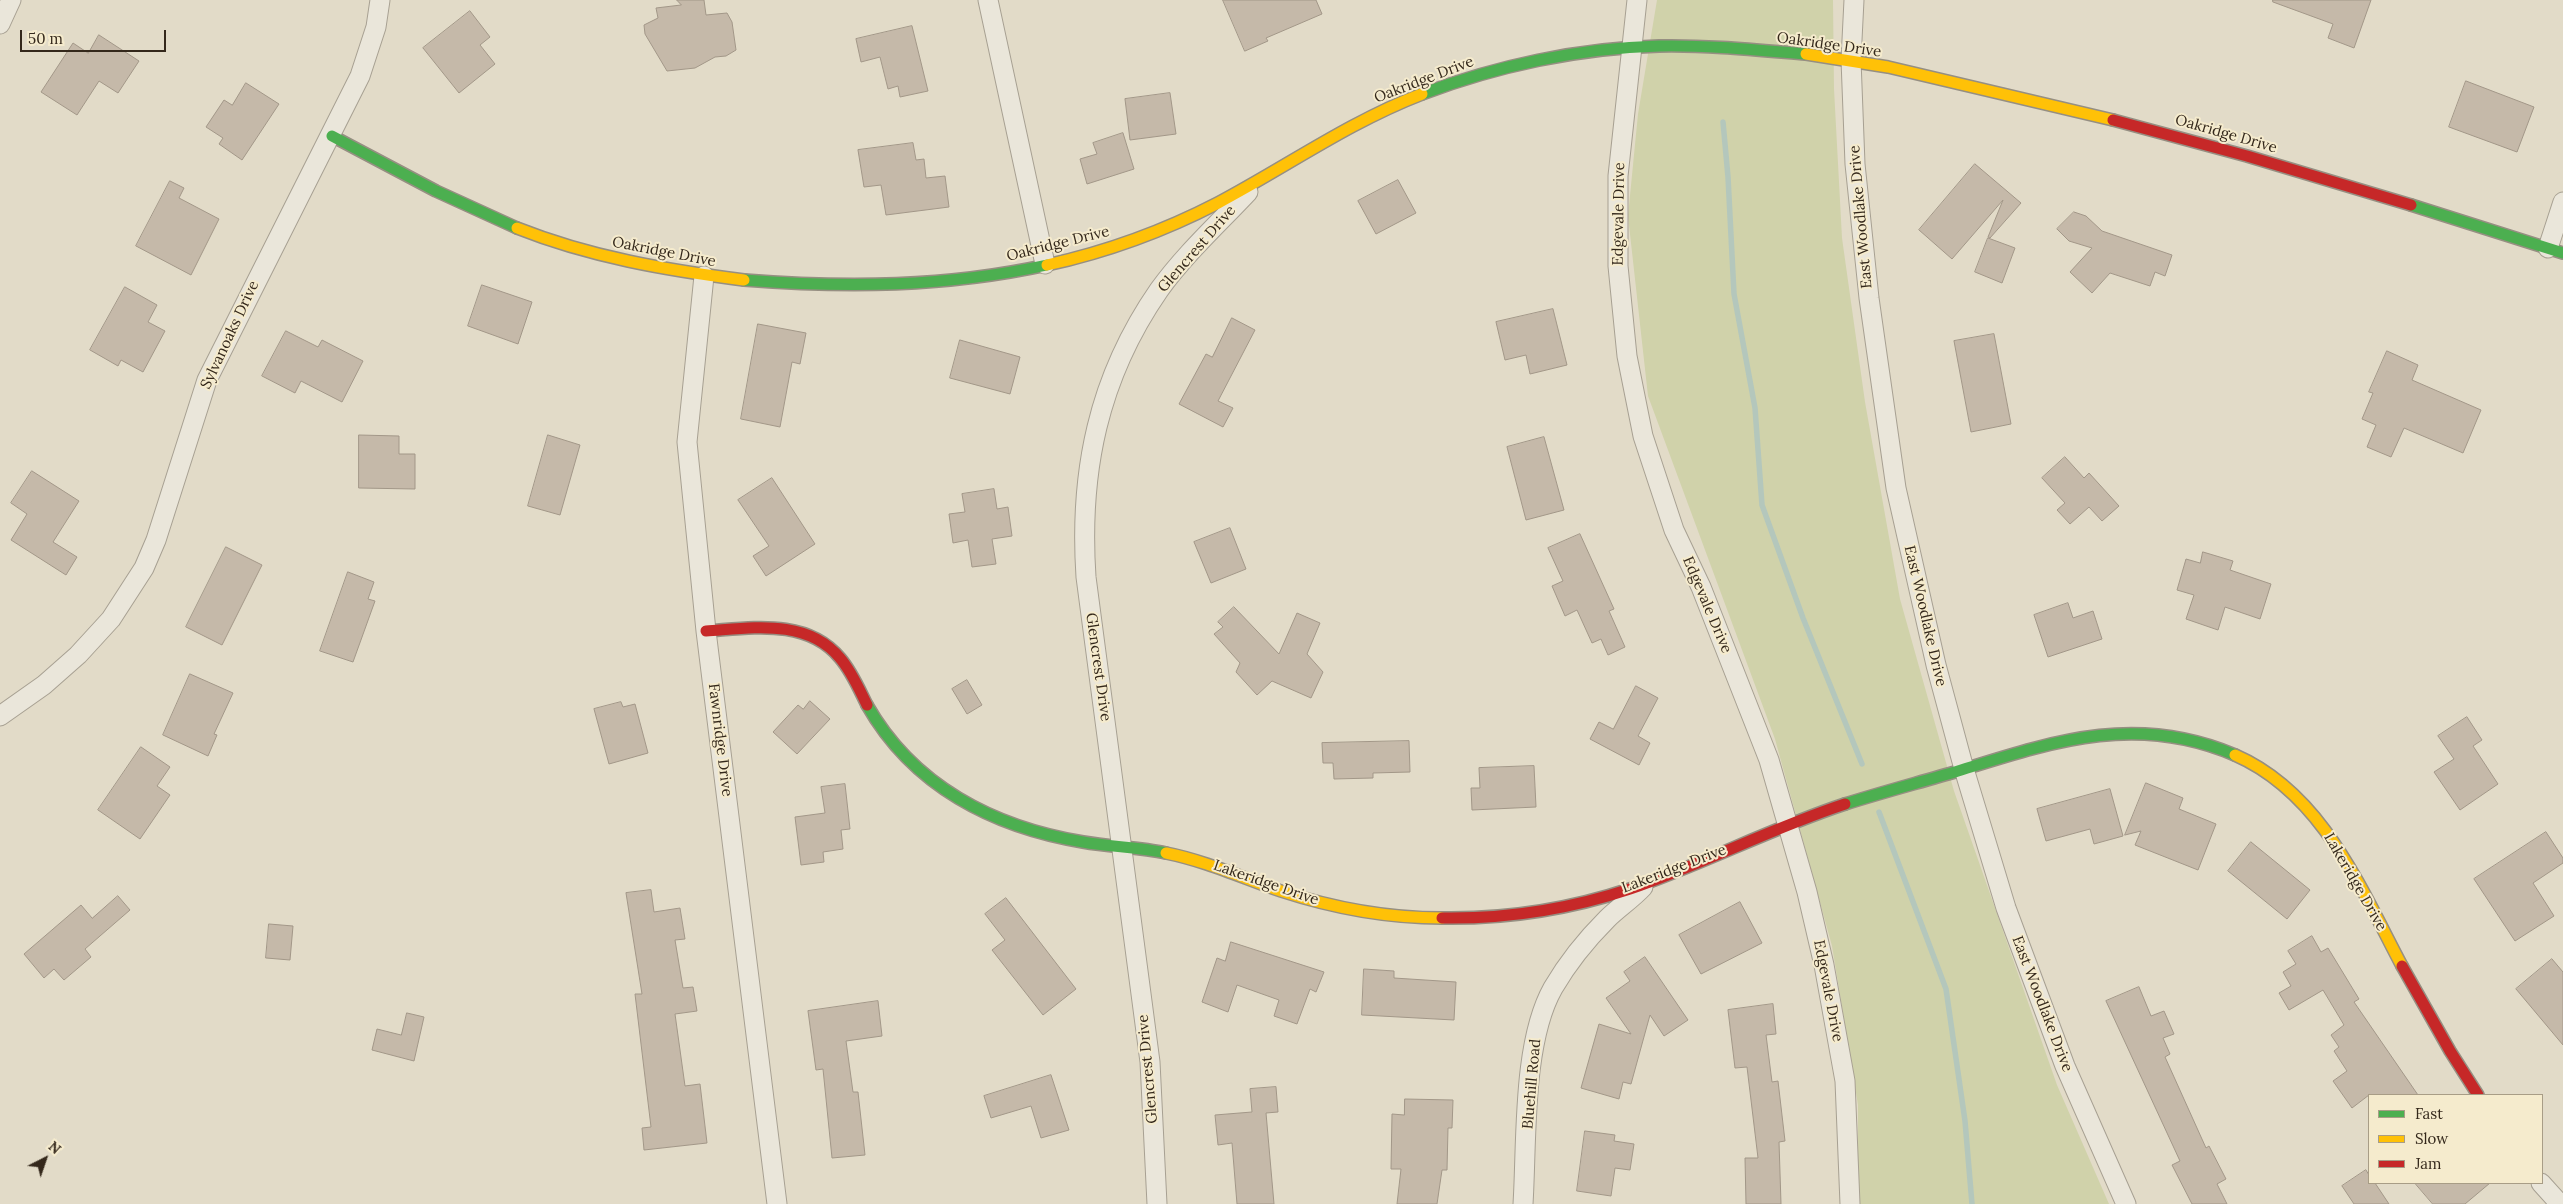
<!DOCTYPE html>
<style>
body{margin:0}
#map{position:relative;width:2563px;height:1204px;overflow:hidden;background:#e2dbc8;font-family:Lora,serif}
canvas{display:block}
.legend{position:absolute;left:2368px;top:1094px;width:175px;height:90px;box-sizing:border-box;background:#f5ebcd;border:1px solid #a89d86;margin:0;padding:6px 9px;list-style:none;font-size:15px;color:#34281b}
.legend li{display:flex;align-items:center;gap:10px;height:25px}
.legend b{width:25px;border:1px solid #a89d86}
.north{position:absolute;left:20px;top:1134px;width:50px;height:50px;-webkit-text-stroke:4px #f5ebcd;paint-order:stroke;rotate:41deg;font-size:14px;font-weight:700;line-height:20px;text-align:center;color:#34281b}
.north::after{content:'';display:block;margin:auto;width:18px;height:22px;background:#34281b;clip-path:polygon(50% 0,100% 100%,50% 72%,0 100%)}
.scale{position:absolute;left:20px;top:30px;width:146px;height:22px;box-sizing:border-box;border:2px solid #34281b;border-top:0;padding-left:6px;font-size:15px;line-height:18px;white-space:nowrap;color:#34281b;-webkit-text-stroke:4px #f5ebcd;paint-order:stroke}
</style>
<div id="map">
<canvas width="2563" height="1204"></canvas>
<ul class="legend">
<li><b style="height:6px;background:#4caf50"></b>Fast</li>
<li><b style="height:6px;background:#ffc107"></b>Slow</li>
<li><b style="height:6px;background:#c62828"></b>Jam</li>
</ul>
<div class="north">N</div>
<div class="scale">50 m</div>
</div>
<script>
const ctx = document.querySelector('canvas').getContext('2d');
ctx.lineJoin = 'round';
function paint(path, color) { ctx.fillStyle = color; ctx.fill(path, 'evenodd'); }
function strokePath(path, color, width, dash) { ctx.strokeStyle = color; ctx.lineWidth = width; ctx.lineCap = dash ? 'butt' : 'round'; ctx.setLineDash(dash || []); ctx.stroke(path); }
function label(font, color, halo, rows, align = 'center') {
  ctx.font = font + ' Lora,serif'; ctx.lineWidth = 4; ctx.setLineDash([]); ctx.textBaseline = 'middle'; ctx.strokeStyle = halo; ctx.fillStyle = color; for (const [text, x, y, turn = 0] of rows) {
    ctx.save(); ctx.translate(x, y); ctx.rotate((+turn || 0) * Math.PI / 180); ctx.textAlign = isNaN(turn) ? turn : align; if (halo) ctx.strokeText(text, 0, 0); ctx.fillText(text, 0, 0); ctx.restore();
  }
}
const green = new Path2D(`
 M 1657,0 L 1833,0 L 1834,89 L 1842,238 L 1865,402 L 1900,599 L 1954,791 L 2057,1085 L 2109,1204 L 1858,1204 L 1858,1105 L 1832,946 L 1775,739 L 1648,396 L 1628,216 L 1638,114 Z`);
const stream = new Path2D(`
 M 1723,122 L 1728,177 L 1734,294 L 1755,408 L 1762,505 L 1803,618 L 1862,764
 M 1879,812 L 1946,989 L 1965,1121 L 1972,1204`);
const building = new Path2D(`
 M 677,0 L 704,0 L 706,15 L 727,13 L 732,22 L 736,50 L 726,56 L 715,57 L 695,68 L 667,71 L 645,34 L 644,25 L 658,18 L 656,8 L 681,5 Z
 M 1223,0 L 1316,0 L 1322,14 L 1266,38 L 1268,41 L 1245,51 Z
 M 2273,0 L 2371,0 L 2354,48 L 2328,38 L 2333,24 L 2273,2 Z
 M 470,11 L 490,37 L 480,45 L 495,64 L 459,93 L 423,48 Z
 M 912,26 L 928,91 L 900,97 L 898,86 L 888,89 L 880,57 L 861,62 L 856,39 Z
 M 99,35 L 139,61 L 118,93 L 99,81 L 77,115 L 41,92 L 73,43 L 88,53 Z
 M 2466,81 L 2534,107 L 2517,152 L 2449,127 Z
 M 246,83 L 279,104 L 242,160 L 219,144 L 223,138 L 206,127 L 224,100 L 232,105 Z
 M 1170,93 L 1176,134 L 1130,140 L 1125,99 Z
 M 1123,133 L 1134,169 L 1087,184 L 1080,159 L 1097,154 L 1093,143 Z
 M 913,143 L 916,160 L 924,159 L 926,178 L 945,176 L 949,207 L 886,215 L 881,185 L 864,187 L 858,150 Z
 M 1975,164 L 2021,203 L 1990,238 L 1988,237 L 2003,200 L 1952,259 L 1919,230 Z
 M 1398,180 L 1416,213 L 1376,234 L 1358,201 Z
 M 170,181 L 184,188 L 179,198 L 219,219 L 191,275 L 136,246 Z
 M 2074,212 L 2086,216 L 2102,231 L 2172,255 L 2165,276 L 2155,272 L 2150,286 L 2110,273 L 2092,293 L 2070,272 L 2092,248 L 2069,241 L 2057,229 Z
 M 1988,238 L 2015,248 L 2002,283 L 1975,272 Z
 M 482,285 L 532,302 L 518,344 L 468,326 Z
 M 125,287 L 157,305 L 148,322 L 165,331 L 143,372 L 121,360 L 118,366 L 90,350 Z
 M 1553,309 L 1567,365 L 1530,374 L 1526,355 L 1505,360 L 1496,322 Z
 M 1232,318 L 1255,330 L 1218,401 L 1233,408 L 1223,427 L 1179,404 L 1206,354 L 1212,357 Z
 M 758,324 L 806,333 L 800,364 L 792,362 L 780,427 L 741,419 Z
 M 286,331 L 318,347 L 322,340 L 363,361 L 342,402 L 301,381 L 295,393 L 262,376 Z
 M 1994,334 L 2011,424 L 1971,432 L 1954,341 Z
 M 960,340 L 1020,357 L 1010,394 L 950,378 Z
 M 2387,351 L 2418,365 L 2412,380 L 2481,410 L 2463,453 L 2404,428 L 2391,457 L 2367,447 L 2376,425 L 2362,419 L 2373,393 L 2369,392 Z
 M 359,435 L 399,436 L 399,454 L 415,454 L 415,489 L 359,488 Z
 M 548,435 L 580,445 L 560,515 L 528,506 Z
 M 1544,437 L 1564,510 L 1526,520 L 1507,447 Z
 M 2065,457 L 2084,478 L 2089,473 L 2119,506 L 2102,521 L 2089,507 L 2070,524 L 2057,510 L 2065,503 L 2042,478 Z
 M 32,471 L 79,501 L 53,542 L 77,557 L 66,575 L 11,540 L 27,514 L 11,503 Z
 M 772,478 L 815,544 L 766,576 L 753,556 L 769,546 L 738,500 Z
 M 994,489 L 997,509 L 1008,507 L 1012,536 L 992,539 L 996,564 L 972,567 L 968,540 L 953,543 L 949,514 L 965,512 L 962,494 Z
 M 1230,528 L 1246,569 L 1211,583 L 1194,542 Z
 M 1580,534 L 1614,609 L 1609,611 L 1625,647 L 1608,655 L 1601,639 L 1592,643 L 1577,610 L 1565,616 L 1552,586 L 1563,581 L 1548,548 Z
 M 226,547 L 262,565 L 222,645 L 186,627 Z
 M 2203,552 L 2233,561 L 2230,570 L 2271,584 L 2260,619 L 2225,607 L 2218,630 L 2186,619 L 2194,595 L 2177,590 L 2186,559 L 2200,563 Z
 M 348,572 L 374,582 L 368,599 L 375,601 L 353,662 L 320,651 Z
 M 2068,603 L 2073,618 L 2093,611 L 2102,639 L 2048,657 L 2034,615 Z
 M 1234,607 L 1279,654 L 1297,613 L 1320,623 L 1307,654 L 1323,672 L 1311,698 L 1272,681 L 1257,695 L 1236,672 L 1240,663 L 1214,634 L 1223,627 L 1218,622 Z
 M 190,674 L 233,693 L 214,734 L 217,735 L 208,756 L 163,735 Z
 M 967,680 L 982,705 L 967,714 L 952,689 Z
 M 1636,686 L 1658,698 L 1638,736 L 1650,743 L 1639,765 L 1590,739 L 1599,722 L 1613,729 Z
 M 810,701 L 830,719 L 797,754 L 773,732 L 798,705 L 803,709 Z
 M 621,702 L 623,707 L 635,704 L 648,753 L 609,764 L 594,709 Z
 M 2467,717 L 2482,740 L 2473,746 L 2498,784 L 2460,810 L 2434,772 L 2454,759 L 2438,736 Z
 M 1409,741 L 1410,772 L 1373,773 L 1373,778 L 1334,779 L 1333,763 L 1323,763 L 1322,743 Z
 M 141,747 L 170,767 L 157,786 L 170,795 L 140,839 L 98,810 Z
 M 1534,766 L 1536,807 L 1472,810 L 1471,788 L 1480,788 L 1479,768 Z
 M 2146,783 L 2183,798 L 2179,809 L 2216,824 L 2198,870 L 2135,845 L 2141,831 L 2125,835 Z
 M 845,784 L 850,829 L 841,830 L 843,849 L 823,852 L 824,862 L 801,865 L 795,817 L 825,813 L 821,787 Z
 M 2110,789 L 2123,836 L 2094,844 L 2090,829 L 2046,841 L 2037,809 Z
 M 2546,832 L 2563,858 L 2563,863 L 2533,883 L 2554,916 L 2515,941 L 2474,879 Z
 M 2251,842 L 2310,890 L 2287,919 L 2228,871 Z
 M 651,890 L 654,912 L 680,908 L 685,939 L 675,940 L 683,988 L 693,987 L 697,1011 L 675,1014 L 685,1086 L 700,1084 L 707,1143 L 644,1150 L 642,1128 L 651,1127 L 635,994 L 642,994 L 626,893 Z
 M 118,896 L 130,910 L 85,949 L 91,957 L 64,980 L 54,969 L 44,978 L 24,954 L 81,905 L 92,918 Z
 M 1006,898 L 1076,989 L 1043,1015 L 992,950 L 1005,940 L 985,914 Z
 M 1740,902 L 1762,943 L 1701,974 L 1679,935 Z
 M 269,924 L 293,926 L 290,960 L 266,958 Z
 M 2312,936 L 2321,952 L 2328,948 L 2359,999 L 2354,1002 L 2418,1095 L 2369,1095 L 2352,1108 L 2333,1081 L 2347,1071 L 2334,1051 L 2339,1047 L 2331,1035 L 2344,1025 L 2323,990 L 2289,1010 L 2279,993 L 2291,986 L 2283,972 L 2296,964 L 2288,951 Z
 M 1231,942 L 1324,972 L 1316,992 L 1310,989 L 1297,1024 L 1274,1016 L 1279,1000 L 1237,985 L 1228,1012 L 1202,1002 L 1217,958 L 1225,961 Z
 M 1645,957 L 1688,1020 L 1664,1036 L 1650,1015 L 1631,1084 L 1623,1082 L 1619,1099 L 1581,1088 L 1599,1024 L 1631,1034 L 1606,998 L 1630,981 L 1624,972 Z
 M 2552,959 L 2563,972 L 2563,1045 L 2516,989 Z
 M 1364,969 L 1394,971 L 1394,978 L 1456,982 L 1454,1020 L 1362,1015 Z
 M 2139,987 L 2151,1016 L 2164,1011 L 2174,1034 L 2163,1038 L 2170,1054 L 2165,1057 L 2206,1148 L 2209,1146 L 2226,1179 L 2217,1184 L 2227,1204 L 2192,1204 L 2172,1165 L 2180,1161 L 2106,1001 Z
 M 878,1001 L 882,1036 L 846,1041 L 853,1092 L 858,1092 L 865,1155 L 832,1158 L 823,1069 L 816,1070 L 808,1011 Z
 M 1773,1004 L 1776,1034 L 1766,1035 L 1772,1082 L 1778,1081 L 1785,1141 L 1779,1142 L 1781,1204 L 1746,1204 L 1745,1158 L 1758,1158 L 1747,1067 L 1735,1068 L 1728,1010 Z
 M 407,1013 L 424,1017 L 414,1061 L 372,1050 L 377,1029 L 401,1035 Z
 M 1051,1075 L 1069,1130 L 1041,1138 L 1031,1106 L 991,1118 L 984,1096 Z
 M 1276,1087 L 1278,1112 L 1266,1113 L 1274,1204 L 1237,1204 L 1232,1143 L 1218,1145 L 1215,1115 L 1252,1112 L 1250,1089 Z
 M 1405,1099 L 1453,1100 L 1452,1128 L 1448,1128 L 1447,1170 L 1442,1170 L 1437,1204 L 1397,1204 L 1401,1169 L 1391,1169 L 1392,1114 L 1404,1115 Z
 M 1585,1131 L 1615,1135 L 1614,1141 L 1634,1144 L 1630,1170 L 1615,1168 L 1611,1196 L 1577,1191 Z
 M 2366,1170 L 2369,1175 L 2369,1183 L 2375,1183 L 2389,1204 L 2354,1204 L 2342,1186 Z
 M 2415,1183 L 2490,1183 L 2465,1204 L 2433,1204 Z`);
const street = new Path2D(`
 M 988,0 L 1045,264
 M 1637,0 L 1618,176 L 1618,266 L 1627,356 L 1643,436 L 1674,530 L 1701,587 L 1769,760 L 1807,892 L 1824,965 L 1845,1081 L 1850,1204
 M 1854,0 L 1851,60 L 1855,164 L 1869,298 L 1896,488 L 1936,665 L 1964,769 L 2006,908 L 2065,1066 L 2126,1204
 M 0,24 L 11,0
 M 2548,248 L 2563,202
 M 704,276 L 687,442 L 706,631 L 777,1204
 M 0,716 L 44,685 L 78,655 L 111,619 L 144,568 L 156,540 L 207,380 L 360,76 L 376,27 L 380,0
 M 2541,1183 L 2560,1204
 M 1157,1204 L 1150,1062 L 1086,577 C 1079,472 1098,378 1159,290 C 1185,254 1218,224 1248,192
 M 1523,1204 C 1527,1141 1522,1043 1553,988 C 1567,964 1587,939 1607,919 C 1618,908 1632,899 1643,887`);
const fast = new Path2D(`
 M 1422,94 C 1496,66 1579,48 1659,46 C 1708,45 1757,50 1806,54
 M 332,136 L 436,191 L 517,228
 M 2411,205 L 2563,253
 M 744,280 C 847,288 946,287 1047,265
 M 867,705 C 913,786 993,827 1083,842 C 1111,847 1139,847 1166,853
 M 1845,804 C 1883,792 1921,782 1958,771 C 2054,741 2137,713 2235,755`);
const slow = new Path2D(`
 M 1806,54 L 1888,67 L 2113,120
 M 517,228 C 590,257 666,270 744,280
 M 1047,265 C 1106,252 1164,231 1218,203 C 1286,167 1349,122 1422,94
 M 2235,755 C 2322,793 2360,887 2402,966
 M 1166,853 C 1206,861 1243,878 1281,891 C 1333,908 1388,918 1442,918`);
const jam = new Path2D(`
 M 2113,120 L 2247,156 L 2411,205
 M 706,631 C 752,628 807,618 840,658 C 852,672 859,689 867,705
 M 1442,918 C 1505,919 1570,909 1630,889 C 1703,864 1772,828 1845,804
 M 2402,966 L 2450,1051 L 2478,1095`);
const streetNames = [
 ["Oakridge Drive",1829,45,8],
 ["Oakridge Drive",1424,80,-21],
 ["Oakridge Drive",2226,134,16],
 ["Edgevale Drive",1619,214,-89],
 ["East Woodlake Drive",1861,217,-95],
 ["Oakridge Drive",1058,244,-14],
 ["Glencrest Drive",1197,249,-49],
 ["Oakridge Drive",664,252,11],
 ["Sylvanoaks Drive",230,335,-65],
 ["Edgevale Drive",1707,605,67],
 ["East Woodlake Drive",1925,616,77],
 ["Glencrest Drive",1098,667,82],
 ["Fawnridge Drive",720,740,83],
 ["Lakeridge Drive",1674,869,-21],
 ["Lakeridge Drive",2355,882,60],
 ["Lakeridge Drive",1266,883,19],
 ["Edgevale Drive",1828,991,79],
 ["East Woodlake Drive",2042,1004,69],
 ["Glencrest Drive",1148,1069,-95],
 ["Bluehill Road",1532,1084,-85]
];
paint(green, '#d0d2aa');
strokePath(stream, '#b4c7bc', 5.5);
paint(building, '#c5b9a9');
strokePath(building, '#a29788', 1);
strokePath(street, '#a7a092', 21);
strokePath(fast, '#968f82', 14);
strokePath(slow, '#968f82', 14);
strokePath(jam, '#968f82', 14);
strokePath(street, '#eae6da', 19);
strokePath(fast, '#4caf50', 11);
strokePath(slow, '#ffc107', 11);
strokePath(jam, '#c62828', 11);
label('15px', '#34281b', '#f5ebcd', streetNames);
</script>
